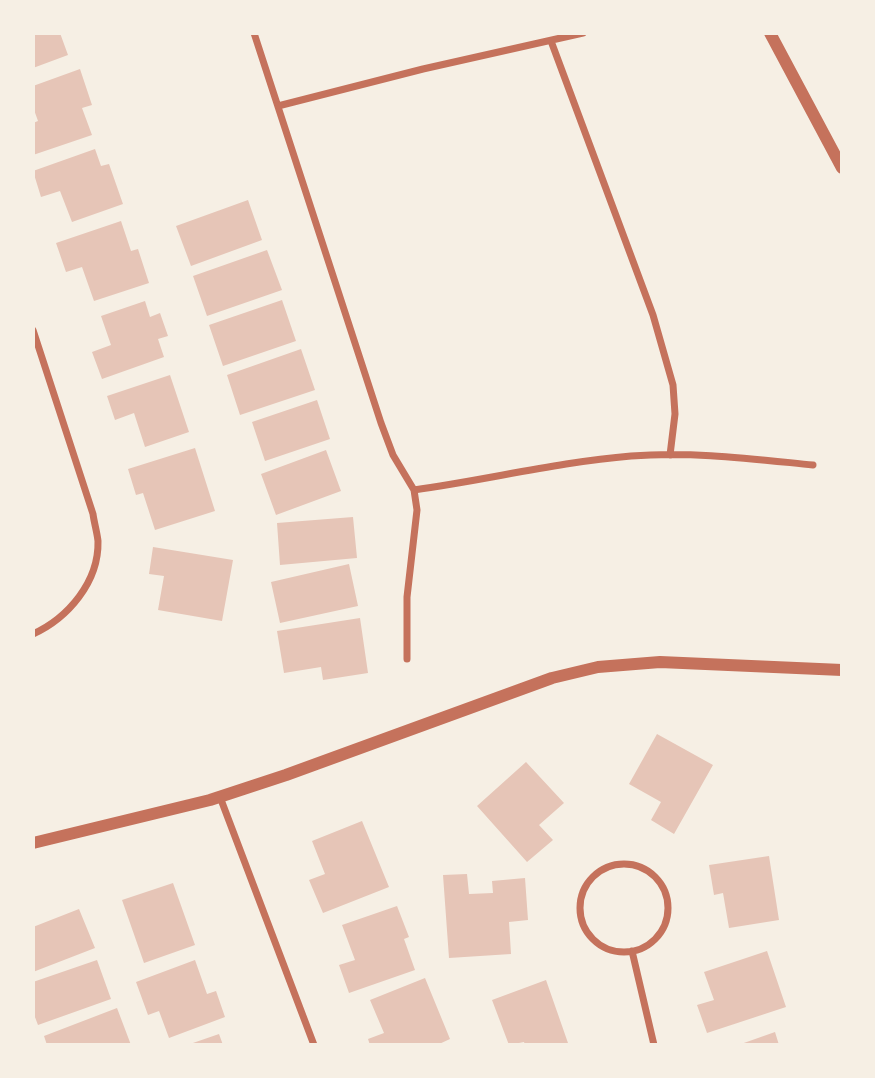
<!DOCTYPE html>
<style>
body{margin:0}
#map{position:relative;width:875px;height:1078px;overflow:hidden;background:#f6efe4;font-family:"Times New Roman",serif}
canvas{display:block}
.frame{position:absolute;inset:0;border:35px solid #f6efe4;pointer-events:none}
</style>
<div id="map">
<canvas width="875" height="1078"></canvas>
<div class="frame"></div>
</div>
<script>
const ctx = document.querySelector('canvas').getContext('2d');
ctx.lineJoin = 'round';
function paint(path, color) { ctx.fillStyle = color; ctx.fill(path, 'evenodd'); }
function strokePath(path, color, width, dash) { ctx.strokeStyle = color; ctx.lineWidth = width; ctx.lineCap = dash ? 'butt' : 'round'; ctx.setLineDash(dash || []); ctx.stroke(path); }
const building = new Path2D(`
 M 33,33 L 60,33 L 68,55 L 33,68 Z
 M 80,69 L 92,105 L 82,108 L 92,135 L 33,155 L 33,123 L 38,121 L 33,107 L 33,86 Z
 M 95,149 L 101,166 L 109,164 L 123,204 L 72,222 L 60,191 L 41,197 L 33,171 Z
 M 248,200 L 262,240 L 191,266 L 176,226 Z
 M 121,221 L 131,251 L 138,249 L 149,283 L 94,301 L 82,267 L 66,272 L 56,243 Z
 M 267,250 L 282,290 L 207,316 L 193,276 Z
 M 282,300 L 296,341 L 223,366 L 209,325 Z
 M 145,301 L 150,317 L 160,313 L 168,336 L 158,339 L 164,357 L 102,379 L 92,352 L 111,345 L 101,316 Z
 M 301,349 L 315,390 L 240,415 L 227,375 Z
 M 170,375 L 189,432 L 145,447 L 134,413 L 115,420 L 107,396 Z
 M 317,400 L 330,439 L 265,461 L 252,422 Z
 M 195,448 L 215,511 L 155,530 L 143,493 L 136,495 L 128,469 Z
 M 326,450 L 341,491 L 276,515 L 261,474 Z
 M 353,517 L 357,558 L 280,565 L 277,523 Z
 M 153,547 L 233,560 L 222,621 L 158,610 L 164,576 L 149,574 Z
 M 349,564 L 358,606 L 280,623 L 271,582 Z
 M 360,618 L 368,673 L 323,680 L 321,667 L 284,673 L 277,631 Z
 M 657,734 L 713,765 L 674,834 L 651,820 L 661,802 L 629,784 Z
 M 526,762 L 564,803 L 539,825 L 553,840 L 527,862 L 477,806 Z
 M 362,821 L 389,887 L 323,913 L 309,880 L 325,874 L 312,841 Z
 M 769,856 L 779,920 L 729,928 L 723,893 L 714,895 L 709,865 Z
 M 467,874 L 469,894 L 493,893 L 492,881 L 525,878 L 528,920 L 509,922 L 511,954 L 449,958 L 443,875 Z
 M 173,883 L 195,945 L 144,963 L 122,900 Z
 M 397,906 L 409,937 L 404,939 L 415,970 L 349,993 L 339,965 L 355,960 L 342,925 Z
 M 79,909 L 95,948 L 33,972 L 33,927 Z
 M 767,951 L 786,1007 L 707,1033 L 697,1005 L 714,1000 L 704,972 Z
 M 97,960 L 111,999 L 38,1025 L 33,1012 L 33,982 Z
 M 195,960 L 207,994 L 216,991 L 225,1017 L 169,1038 L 159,1011 L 148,1015 L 136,982 Z
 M 425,978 L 450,1039 L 437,1045 L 370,1045 L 368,1039 L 384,1033 L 370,1000 Z
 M 546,980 L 568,1043 L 525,1045 L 524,1042 L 509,1045 L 492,1000 Z
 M 117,1008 L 131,1045 L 47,1045 L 44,1036 Z
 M 775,1032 L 779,1045 L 741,1045 L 741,1044 Z
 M 219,1034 L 223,1045 L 190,1045 L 190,1044 Z`);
const minor = new Path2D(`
 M 254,33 L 381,423 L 393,455 L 414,490 L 417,510 L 407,597 L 407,659
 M 551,41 L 653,315 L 673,385 L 675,414 L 670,455
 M 278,106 L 423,69 L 583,33
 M 33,330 L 93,514 C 94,522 97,532 98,541 C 99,582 68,618 33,634
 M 414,490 C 487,480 558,462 631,456 C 692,451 753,459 813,465
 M 220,797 L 314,1045
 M580 908a44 44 0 1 1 88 0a44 44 0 1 1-88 0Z
 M 632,951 L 654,1045`);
const tertiary = new Path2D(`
 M 770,33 L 842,168
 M 33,843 L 210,800 L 286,775 L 552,678 L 598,667 L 660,662 L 842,670`);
paint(building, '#e6c5b7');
strokePath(minor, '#c5725c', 7);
strokePath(tertiary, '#c5725c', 12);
</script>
